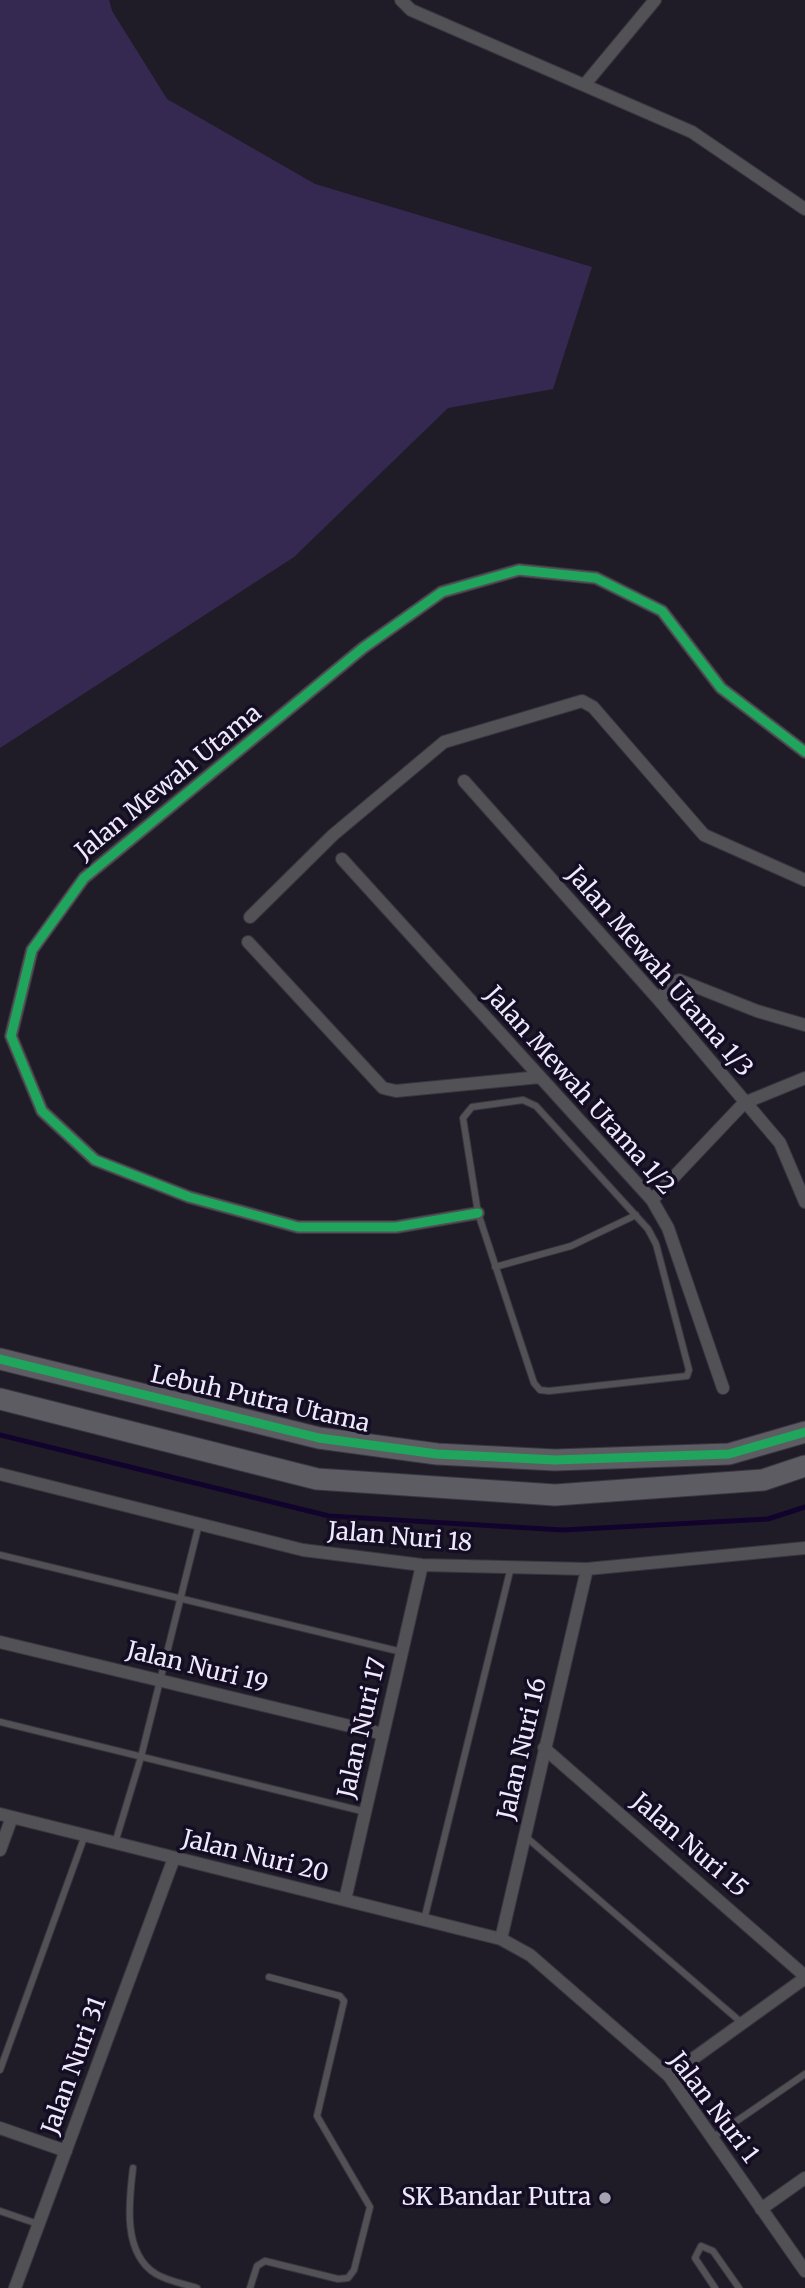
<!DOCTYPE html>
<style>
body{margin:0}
canvas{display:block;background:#1f1c28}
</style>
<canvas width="805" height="2288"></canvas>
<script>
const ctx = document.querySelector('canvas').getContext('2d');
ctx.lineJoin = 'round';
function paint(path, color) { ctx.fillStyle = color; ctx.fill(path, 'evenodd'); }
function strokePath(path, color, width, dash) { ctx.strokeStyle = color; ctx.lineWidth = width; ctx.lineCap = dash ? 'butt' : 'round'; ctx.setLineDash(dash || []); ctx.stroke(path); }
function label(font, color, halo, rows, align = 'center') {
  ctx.font = font + ' Merriweather,serif'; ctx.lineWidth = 7; ctx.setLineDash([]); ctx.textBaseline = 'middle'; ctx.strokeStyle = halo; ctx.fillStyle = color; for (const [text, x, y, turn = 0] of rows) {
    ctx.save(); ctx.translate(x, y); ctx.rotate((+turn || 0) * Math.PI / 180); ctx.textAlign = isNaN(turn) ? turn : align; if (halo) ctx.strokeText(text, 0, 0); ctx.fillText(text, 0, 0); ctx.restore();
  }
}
const green = new Path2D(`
 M 0,0 L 109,0 L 112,11 L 167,99 L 315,184 L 592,267 L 553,389 L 448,408 L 294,557 L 0,748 Z`);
const stream = new Path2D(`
 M 0,1435 L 329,1516 L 563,1530 L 768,1519 L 805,1507`);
const service = new Path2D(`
 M 523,1100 L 536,1106 L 648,1229 L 656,1244 L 689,1370 L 687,1376 L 549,1391 L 540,1390 L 534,1383 L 478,1213 L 463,1118 L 472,1107 Z
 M 495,1267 L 571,1246 L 636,1215
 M 0,1555 L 402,1652
 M 0,1722 L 366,1812
 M 526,1837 L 742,2023
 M 115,1843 L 141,1757 L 199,1524
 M 424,1920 L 511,1567
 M 0,2070 L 85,1835
 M 712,2138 L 805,2074
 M 133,2168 C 129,2201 122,2253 156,2274 C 168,2281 184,2284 197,2288
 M 0,2211 L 38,2224
 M 250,2288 L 257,2266 L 265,2261 L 338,2279 L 348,2278 L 354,2270 L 370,2207 L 317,2116 L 344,2001 L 340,1996 L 269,1977
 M 715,2288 L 695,2258 L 701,2246 L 713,2251 L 739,2288`);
const minor = new Path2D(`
 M 401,0 L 411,10 L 692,132 L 805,209
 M 586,83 L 655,0
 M 464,781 L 659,1000 L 780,1143 L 805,1202
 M 342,859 L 652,1200 L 668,1228 L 723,1388
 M 250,917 L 333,835 L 444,742 L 582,701 L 593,707 L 704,835 L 805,880
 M 248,942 L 383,1088 L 396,1091 L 540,1077
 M 659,1000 L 670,985 L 679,980 L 757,1011 L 805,1025
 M 652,1200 L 744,1103 L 805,1078
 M 478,1213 L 396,1227 L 298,1227 L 189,1197 L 95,1160 L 42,1111 L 11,1036 L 32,950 L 84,878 L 363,648 L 442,592 L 519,570 L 596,578 L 662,611 L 721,688 L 805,752
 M 0,1474 L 303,1550 L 422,1565 L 587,1569 L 805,1548
 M 0,1642 L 383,1734
 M 544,1748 L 805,1976
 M 0,1814 L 501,1939 L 530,1955 L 669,2076 L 805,2271
 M 0,1850 L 12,1817
 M 345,1900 L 422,1565
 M 501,1939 L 587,1569
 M 669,2076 L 805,1978
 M 0,2128 L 66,2151
 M 761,2209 L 805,2178
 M 15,2288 L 174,1858`);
const primary = new Path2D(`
 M 0,1359 L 319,1438 L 437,1454 L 555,1460 L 729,1454 L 805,1432
 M 0,1399 L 317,1479 L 555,1495 L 763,1480 L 805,1466`);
const cycleway = new Path2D(`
 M 478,1213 L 396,1227 L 298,1227 L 189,1197 L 95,1160 L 42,1111 L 11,1036 L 32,950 L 84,878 L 363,648 L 442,592 L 519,570 L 596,578 L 662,611 L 721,688 L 805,752
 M 0,1359 L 319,1438 L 437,1454 L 555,1460 L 729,1454 L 805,1432`);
const markers = [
 [605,2198,7,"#a6a2b1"]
];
const streetNames = [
 ["Jalan Mewah Utama",169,783,-39],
 ["Jalan Mewah Utama 1/3",659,972,49],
 ["Jalan Mewah Utama 1/2",579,1091,48],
 ["Lebuh Putra Utama",260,1400,13],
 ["Jalan Nuri 18",400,1538,5],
 ["Jalan Nuri 19",197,1668,14],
 ["Jalan Nuri 17",363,1728,-77],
 ["Jalan Nuri 16",523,1749,-77],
 ["Jalan Nuri 15",689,1846,41],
 ["Jalan Nuri 20",255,1857,14],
 ["Jalan Nuri 31",75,2066,-70],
 ["Jalan Nuri 1",713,2108,53]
];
const poiNames = [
 ["SK Bandar Putra",591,2198]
];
paint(green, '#352951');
strokePath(stream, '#12032c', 5);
strokePath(service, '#393640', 8);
strokePath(minor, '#393640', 14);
strokePath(primary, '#393640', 23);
strokePath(service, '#525156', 6);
strokePath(minor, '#525156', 12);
strokePath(primary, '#5d5c63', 21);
strokePath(cycleway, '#20a55d', 9);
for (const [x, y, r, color] of markers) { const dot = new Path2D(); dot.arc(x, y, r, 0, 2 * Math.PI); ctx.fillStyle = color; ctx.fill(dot); strokePath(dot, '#140d23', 2.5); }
label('24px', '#eeeafb', '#140d23', streetNames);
label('24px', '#eeeafb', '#140d23', poiNames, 'right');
</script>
